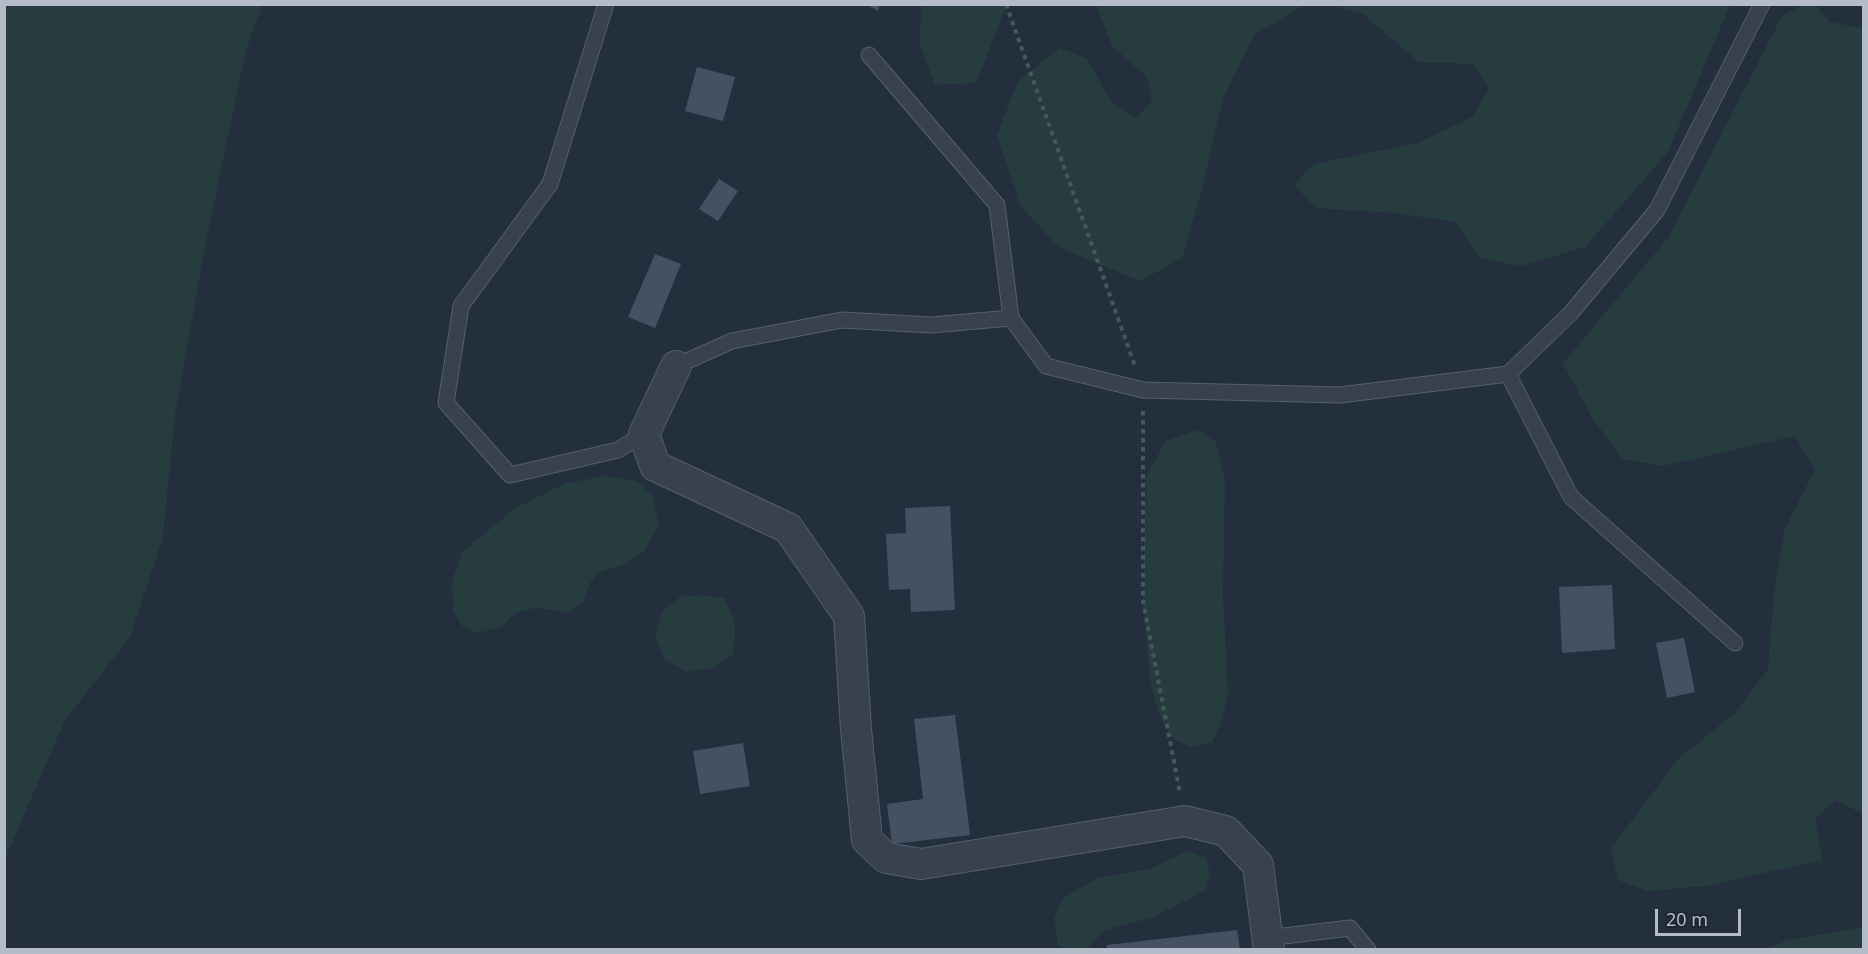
<!DOCTYPE html>
<style>
body{margin:0}
#map{position:relative;width:1868px;height:954px;overflow:hidden;background:#242f3e;font-family:"Noto Sans",sans-serif}
canvas{display:block}
.frame{position:absolute;inset:0;border:6px solid #b4bcc9;pointer-events:none}
.scale{position:absolute;left:1655px;top:909px;width:86px;height:27px;box-sizing:border-box;border:3px solid #b4bcc9;border-top:0;padding-left:8px;font-size:18px;line-height:21px;white-space:nowrap;color:#b4bcc9;-webkit-text-stroke:4px #1d2633;paint-order:stroke}
</style>
<div id="map">
<canvas width="1868" height="954"></canvas>
<div class="frame"></div>
<div class="scale">20 m</div>
</div>
<script>
const ctx = document.querySelector('canvas').getContext('2d');
ctx.lineJoin = 'round';
function paint(path, color) { ctx.fillStyle = color; ctx.fill(path, 'evenodd'); }
function strokePath(path, color, width, dash) { ctx.strokeStyle = color; ctx.lineWidth = width; ctx.lineCap = dash ? 'butt' : 'round'; ctx.setLineDash(dash || []); ctx.stroke(path); }
const green = new Path2D(`
 M 5,4 L 262,5 L 245,54 L 204,252 L 175,415 L 163,537 L 130,637 L 65,720 L 5,859 Z
 M 922,5 L 1007,5 L 976,83 L 935,85 L 919,42 Z
 M 1096,5 L 1305,5 L 1254,35 L 1223,98 L 1202,189 L 1182,258 L 1140,281 L 1058,247 L 1021,206 L 997,135 L 1018,81 L 1060,48 L 1087,58 L 1110,100 L 1136,119 L 1152,100 L 1147,77 L 1112,46 Z
 M 1332,5 L 1730,4 L 1730,5 L 1668,152 L 1585,247 L 1521,266 L 1479,258 L 1456,222 L 1395,213 L 1316,208 L 1294,185 L 1314,164 L 1418,143 L 1472,117 L 1490,88 L 1473,64 L 1419,62 L 1363,14 Z
 M 1802,5 L 1815,5 L 1830,22 L 1863,28 L 1863,814 L 1836,800 L 1815,818 L 1822,860 L 1706,886 L 1648,891 L 1618,880 L 1611,848 L 1679,758 L 1735,713 L 1768,669 L 1774,593 L 1785,528 L 1815,470 L 1795,436 L 1663,466 L 1623,459 L 1592,418 L 1563,363 L 1668,238 L 1782,16 Z
 M 1198,430 L 1216,442 L 1225,481 L 1223,593 L 1228,696 L 1220,725 L 1212,742 L 1190,747 L 1171,737 L 1157,709 L 1150,678 L 1143,601 L 1146,477 L 1166,441 Z
 M 607,476 L 637,481 L 653,496 L 659,526 L 644,551 L 620,566 L 598,573 L 590,583 L 583,603 L 568,612 L 535,608 L 516,613 L 501,627 L 478,633 L 463,627 L 453,611 L 452,581 L 462,552 L 514,509 L 566,483 Z
 M 702,595 L 724,598 C 737,621 737,629 733,655 L 714,668 L 687,672 L 665,660 L 655,636 L 663,611 L 680,597 Z
 M 1188,851 L 1206,858 L 1210,874 L 1206,890 L 1154,917 L 1105,930 L 1087,949 L 1067,949 L 1058,945 L 1054,918 L 1063,898 L 1098,878 L 1150,869 Z
 M 1863,927 L 1863,949 L 1764,949 L 1789,940 Z`);
const building = new Path2D(`
 M 865,4 L 880,4 L 878,11 Z
 M 697,67 L 735,77 L 723,121 L 685,111 Z
 M 719,179 L 738,191 L 718,221 L 699,209 Z
 M 655,254 L 681,264 L 655,328 L 628,317 Z
 M 950,506 L 955,610 L 911,612 L 910,589 L 889,590 L 886,534 L 906,533 L 905,508 Z
 M 1612,585 L 1615,649 L 1562,653 L 1559,587 Z
 M 1684,638 L 1695,692 L 1667,698 L 1656,643 Z
 M 955,715 L 970,835 L 892,844 L 887,804 L 923,799 L 914,719 Z
 M 743,743 L 750,786 L 700,794 L 693,751 Z
 M 1237,930 L 1240,950 L 1107,950 L 1107,945 Z`);
const path = new Path2D(`
 M 1006,4 L 1135,366
 M 1143,411 L 1143,601 L 1180,793`);
const lane = new Path2D(`
 M 606,4 L 550,184 L 461,306 L 446,403 L 510,475 L 618,450 L 644,434
 M 869,55 L 997,205 L 1011,318 L 1046,366 L 1143,390 L 1340,395 L 1508,374 L 1570,314 L 1657,210 L 1762,4
 M 676,366 L 732,341 L 842,320 L 931,325 L 1011,318
 M 1508,374 L 1571,497 L 1735,643
 M 1267,938 L 1350,928 L 1368,950`);
const street = new Path2D(`
 M 676,366 L 644,434 L 655,466 L 788,528 L 849,616 L 856,729 L 867,840 L 886,858 L 921,864 L 1185,821 L 1226,831 L 1258,865 L 1269,950`);
paint(green, '#263c3f');
paint(building, '#455162');
strokePath(lane, '#565f6c', 17);
strokePath(street, '#565f6c', 32);
strokePath(path, '#44595c', 4, [4.5, 4.5]);
strokePath(lane, '#38414e', 15);
strokePath(street, '#38414e', 30);
</script>
